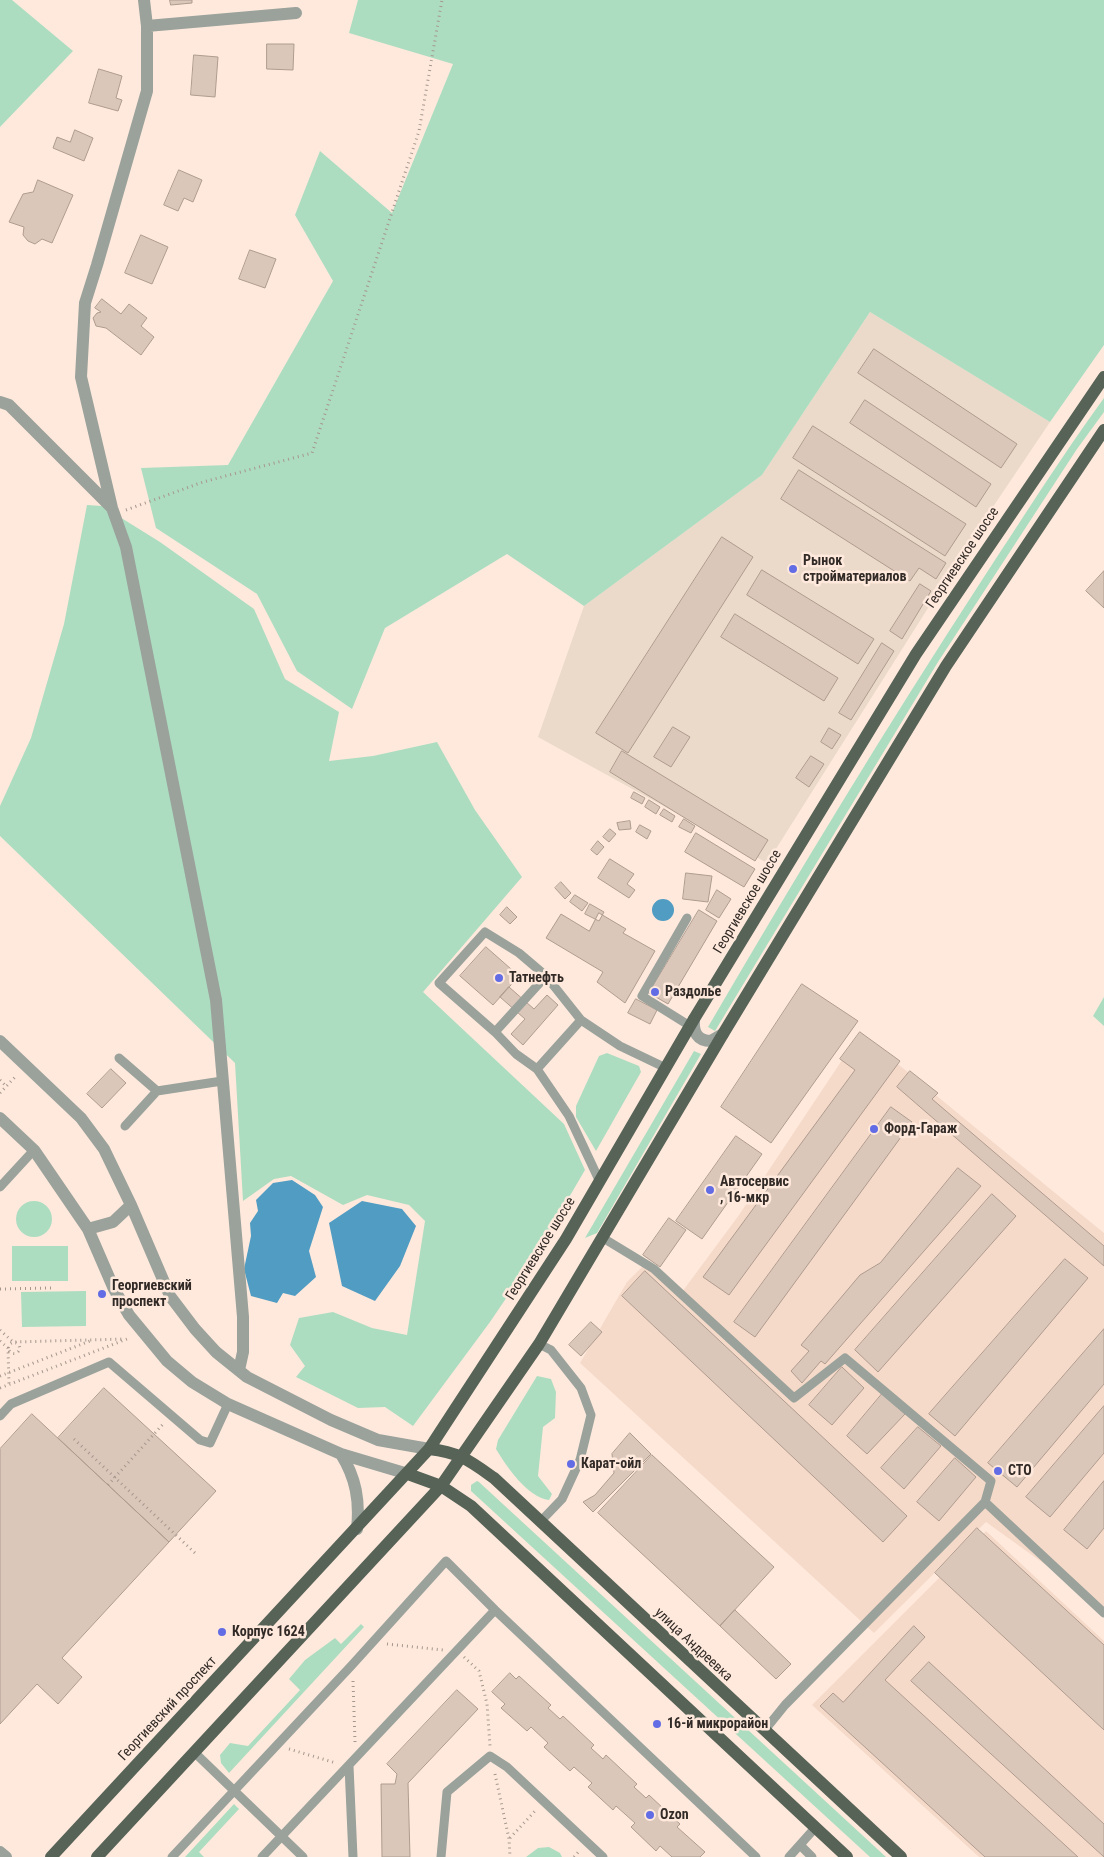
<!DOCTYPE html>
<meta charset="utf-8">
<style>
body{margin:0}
canvas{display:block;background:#fee9dc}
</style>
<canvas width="1104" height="1857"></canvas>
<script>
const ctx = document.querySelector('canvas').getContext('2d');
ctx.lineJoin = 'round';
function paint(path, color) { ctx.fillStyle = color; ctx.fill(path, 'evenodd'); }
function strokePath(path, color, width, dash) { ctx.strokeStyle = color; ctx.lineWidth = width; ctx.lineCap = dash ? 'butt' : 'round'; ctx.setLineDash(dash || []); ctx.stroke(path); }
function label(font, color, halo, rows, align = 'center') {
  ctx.font = font + ' "Roboto Condensed",sans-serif'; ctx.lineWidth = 5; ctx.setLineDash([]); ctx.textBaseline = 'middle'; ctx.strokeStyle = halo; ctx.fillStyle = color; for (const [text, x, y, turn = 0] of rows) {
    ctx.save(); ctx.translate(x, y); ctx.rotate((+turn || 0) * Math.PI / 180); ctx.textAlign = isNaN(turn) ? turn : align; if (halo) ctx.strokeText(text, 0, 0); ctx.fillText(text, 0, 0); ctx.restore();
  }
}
const commercial = new Path2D(`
 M 870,312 L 1050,422 L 976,532 L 767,863 L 538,737 L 584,606 L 762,475 Z`);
const built = new Path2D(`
 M 860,1033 L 1104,1233 L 1104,1607 L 986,1522 L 874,1633 L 580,1363 L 627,1282 L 643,1266 L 682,1292 L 739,1215 Z
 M 986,1531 L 1104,1641 L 1104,1857 L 979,1857 L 812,1705 Z`);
const green = new Path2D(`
 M 0,0 L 12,0 L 73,51 L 0,127 Z
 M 358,0 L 1104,0 L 1104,345 L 1050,422 L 870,312 L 762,475 L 584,606 L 507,554 L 385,628 L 352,709 L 297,671 L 257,594 L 156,528 L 141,468 L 228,465 L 333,281 L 295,215 L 320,151 L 392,213 L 453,64 L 349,33 Z
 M 1104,398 L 1104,412 L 1077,449 L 938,662 L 715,1031 L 708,1027 C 796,876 887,726 982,580 C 1022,519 1061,457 1104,398 Z
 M 87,505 L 102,506 L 160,542 L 254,609 L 285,679 L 339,712 L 329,761 L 373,756 L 437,742 L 475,810 L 522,877 L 423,992 L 564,1124 L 585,1170 L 534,1257 L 490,1322 L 413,1426 L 385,1407 L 358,1408 L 296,1377 L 305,1366 L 290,1345 L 299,1318 L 333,1312 L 372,1328 L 407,1335 L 425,1221 L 409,1205 L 367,1195 L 343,1205 L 291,1176 L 274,1179 L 243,1201 L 235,1063 L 0,836 L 0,806 L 31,738 L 64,624 Z
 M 1104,997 L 1104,1026 L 1093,1016 Z
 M 694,1051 L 701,1054 L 597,1233 L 585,1238 Z
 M 607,1053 L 639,1066 L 641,1072 L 596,1151 L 576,1117 L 576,1106 L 599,1056 Z
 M16 1219a18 18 0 1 1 36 0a18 18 0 1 1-36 0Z
 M 12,1246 L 68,1246 L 68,1281 L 12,1281 Z
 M 86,1291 L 86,1326 L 22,1327 L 21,1292 Z
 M 537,1376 L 551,1379 L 556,1392 L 555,1418 L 543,1427 L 538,1476 L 552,1494 L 549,1500 C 527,1497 507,1467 496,1449 L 498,1440 Z
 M 477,1481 L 479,1482 L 886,1857 L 870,1857 L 471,1491 L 471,1485 Z
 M 361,1624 L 364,1627 L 229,1773 L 221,1763 L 220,1755 L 230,1743 L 248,1746 L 300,1690 L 289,1679 L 305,1660 L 335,1638 L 341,1644 Z
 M 234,1804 L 239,1809 L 199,1852 L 204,1857 L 185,1857 Z
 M 549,1847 L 560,1853 L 562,1857 L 526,1857 L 538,1848 Z`);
const water = new Path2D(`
 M652 910a11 11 0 1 1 22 0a11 11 0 1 1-22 0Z
 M 292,1180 L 315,1195 L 323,1207 L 309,1251 L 316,1277 L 295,1296 L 283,1293 L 277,1303 L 251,1296 L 244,1269 L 251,1236 L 250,1223 L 258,1211 L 256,1200 L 273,1183 Z
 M 362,1201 L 402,1209 L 416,1226 L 400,1266 L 375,1301 L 342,1286 L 329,1223 Z`);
const building = new Path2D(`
 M 170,0 L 192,0 L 192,3 L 171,5 Z
 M 267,44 L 294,44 L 293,70 L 267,69 Z
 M 194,55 L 218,57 L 215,97 L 191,95 Z
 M 99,69 L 122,76 L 116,98 L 122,100 L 118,111 L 89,103 Z
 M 75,130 L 93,138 L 84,161 L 53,148 L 57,137 L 70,142 Z
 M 179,170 L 202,180 L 193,202 L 184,198 L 178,211 L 164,205 Z
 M 38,180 L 73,195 L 52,243 L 42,239 L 35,244 L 28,241 L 23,235 L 24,227 L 9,222 L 23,194 L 33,192 Z
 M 141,235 L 168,247 L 152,284 L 125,273 Z
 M 250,250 L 276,259 L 265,288 L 239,279 Z
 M 102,299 L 121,314 L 129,304 L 147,318 L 141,326 L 154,337 L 141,355 L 106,328 L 96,326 L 93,318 L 97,313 L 101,312 L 95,308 Z
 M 874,349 L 1017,444 L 1001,468 L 858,373 Z
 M 865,400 L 991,484 L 976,507 L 850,423 Z
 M 813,426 L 966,524 L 945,556 L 793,458 Z
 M 799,470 L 946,563 L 936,579 L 919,568 L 910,581 L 781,499 Z
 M 722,537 L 753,557 L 628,753 L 596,733 Z
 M 762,570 L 874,639 L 858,664 L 747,595 Z
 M 1104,571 L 1104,608 L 1086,591 Z
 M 920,584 L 931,591 L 902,639 L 890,631 Z
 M 735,614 L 838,678 L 824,701 L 721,637 Z
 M 882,643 L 894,651 L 851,720 L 839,713 Z
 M 673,727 L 690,737 L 671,767 L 654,757 Z
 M 829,728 L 841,735 L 832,749 L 821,742 Z
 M 622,751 L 768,840 L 755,861 L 610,772 Z
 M 811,756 L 824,764 L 809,787 L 796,778 Z
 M 634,792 L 645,798 L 642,804 L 631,798 Z
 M 649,800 L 660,807 L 656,814 L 645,807 Z
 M 664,809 L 675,816 L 672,822 L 660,815 Z
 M 684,819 L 695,826 L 691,833 L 679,827 Z
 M 630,821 L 631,829 L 619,830 L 617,823 Z
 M 640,825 L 651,831 L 647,839 L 636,832 Z
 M 610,829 L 616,834 L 609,842 L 603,837 Z
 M 696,833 L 755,869 L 744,887 L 685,852 Z
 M 598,841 L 604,847 L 597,855 L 591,850 Z
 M 610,859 L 634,874 L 627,884 L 635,890 L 629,898 L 598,878 Z
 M 686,873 L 712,876 L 708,902 L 683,899 Z
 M 561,882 L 571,893 L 565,899 L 555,888 Z
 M 717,890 L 731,899 L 719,918 L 706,910 Z
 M 575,895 L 588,903 L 582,911 L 570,902 Z
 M 590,904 L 604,912 L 599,921 L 585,914 Z
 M 507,907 L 517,917 L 510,924 L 500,915 Z
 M 699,910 L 717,921 L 668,1004 L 649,993 Z
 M 599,913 L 626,929 L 623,933 L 655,951 L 625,1003 L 597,982 L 603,972 L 546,938 L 561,914 L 589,931 Z
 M 486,947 L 519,976 L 493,1005 L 460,976 Z
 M 802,984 L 858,1021 L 771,1143 L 721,1107 Z
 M 509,987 L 534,1009 L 547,995 L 558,1005 L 523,1045 L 511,1034 L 525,1019 L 500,997 Z
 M 636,999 L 657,1010 L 650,1024 L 628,1013 Z
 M 860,1032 L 900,1061 L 729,1295 L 703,1277 L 855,1070 L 840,1059 Z
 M 111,1069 L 126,1083 L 102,1108 L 87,1094 Z
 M 910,1071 L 938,1093 L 932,1099 L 1104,1246 L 1104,1266 L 897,1087 Z
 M 891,1107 L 912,1122 L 755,1337 L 734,1322 Z
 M 736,1136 L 762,1154 L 702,1239 L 676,1221 Z
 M 958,1168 L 981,1186 L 825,1364 L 821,1361 L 802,1383 L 791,1371 L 809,1351 L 801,1345 L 860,1275 L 880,1263 Z
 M 992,1194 L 1016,1216 L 878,1372 L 855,1350 Z
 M 669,1218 L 686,1230 L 660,1267 L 643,1255 Z
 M 1065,1259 L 1088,1278 L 955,1436 L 929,1414 Z
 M 645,1271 L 907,1516 L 883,1542 L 622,1296 Z
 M 591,1322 L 602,1332 L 581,1356 L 569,1345 Z
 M 1104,1329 L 1104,1384 L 1017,1487 L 988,1463 Z
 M 842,1367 L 864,1388 L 832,1425 L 809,1405 Z
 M 104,1388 L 216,1491 L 169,1542 L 58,1438 Z
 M 882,1394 L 905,1414 L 867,1454 L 847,1436 Z
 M 1104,1406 L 1104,1453 L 1050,1517 L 1026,1497 Z
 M 32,1414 L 169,1542 L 62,1658 L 82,1677 L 58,1704 L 37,1684 L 0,1724 L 0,1449 Z
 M 918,1427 L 941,1446 L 904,1489 L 881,1468 Z
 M 630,1433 L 651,1454 L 593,1512 L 583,1502 L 595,1495 L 614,1473 L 612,1454 Z
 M 652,1455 L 774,1567 L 720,1626 L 598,1513 Z
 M 955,1458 L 976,1477 L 939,1521 L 917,1502 Z
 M 1104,1481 L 1104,1528 L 1087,1549 L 1064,1530 Z
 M 977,1528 L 1104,1645 L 1104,1730 L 935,1573 Z
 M 735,1610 L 791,1664 L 776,1679 L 720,1626 Z
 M 914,1626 L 925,1637 L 885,1680 L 1078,1857 L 985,1857 L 820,1706 L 833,1693 L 843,1702 Z
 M 929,1662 L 1104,1824 L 1104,1857 L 911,1681 Z
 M 510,1673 L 516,1679 L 519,1676 L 551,1705 L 548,1708 L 560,1719 L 563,1716 L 594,1745 L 591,1748 L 603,1759 L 606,1755 L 637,1784 L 634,1787 L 646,1798 L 649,1795 L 680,1824 L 677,1827 L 705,1852 L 700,1857 L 672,1857 L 660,1846 L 656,1851 L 631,1827 L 635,1823 L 616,1806 L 613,1810 L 588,1787 L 592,1783 L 574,1767 L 570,1771 L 544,1747 L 548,1743 L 531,1727 L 527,1731 L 501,1708 L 505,1704 L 492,1692 Z
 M 457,1690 L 478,1709 L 408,1783 L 410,1857 L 382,1857 L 381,1784 L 395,1784 L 397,1774 L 387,1764 Z`);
const path = new Path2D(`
 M 126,510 L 203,482 L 312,453 L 419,131 L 442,0
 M 0,1080 L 6,1086
 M 0,1093 L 17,1075
 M 0,1289 L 51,1288
 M 0,1330 L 13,1342 L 125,1339
 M 0,1341 L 8,1348 L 9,1384
 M8.5 1348a5.5 5.5 0 1 1 11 0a5.5 5.5 0 1 1-11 0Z
 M 0,1376 L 90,1341
 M 0,1388 L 127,1339
 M 74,1439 L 195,1553
 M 108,1485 L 164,1423
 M 387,1644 L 443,1650
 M 464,1657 L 479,1671 L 487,1704 L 490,1746
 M 353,1681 L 355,1742
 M 289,1749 L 336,1763
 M 495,1774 L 509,1839 L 510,1857
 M 510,1838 L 536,1810
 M 574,1857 L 580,1850`);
const lane = new Path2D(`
 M 687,918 L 642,996 L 690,1026
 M 495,1032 L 439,983 L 485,932 L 519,953 L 546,976
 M 119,1058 L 157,1091 L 222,1081
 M 537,1069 L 581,1020
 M 125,1126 L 157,1091
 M 600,1182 L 569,1116 L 537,1069 L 516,1054 L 495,1032 L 546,976 L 581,1020 L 620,1046 L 666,1068
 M 0,1187 L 34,1150
 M 603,1238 L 654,1269 L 794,1398 L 845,1358 L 991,1481 L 985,1502 L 785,1705 L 764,1731
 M 539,1344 L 551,1350 L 581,1388 L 591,1415 L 580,1460 L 562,1499 L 540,1522
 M 0,1416 L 11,1404 L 109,1362 L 200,1440 L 210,1443 L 228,1404
 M 985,1502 L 1104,1613
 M 194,1752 L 303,1857
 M 349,1766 L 353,1857
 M 800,1845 L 812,1857
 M 172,1857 L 352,1665 L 446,1561 L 495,1610 L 756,1857
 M 262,1857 L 495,1610
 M 441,1857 L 447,1792 L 490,1756 L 507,1767 L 603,1857
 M 789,1857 L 815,1828`);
const street = new Path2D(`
 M 144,0 L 147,26
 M 0,402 L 9,405 L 112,508
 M 694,1019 C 693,1032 697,1041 711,1041 L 723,1034
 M 0,1041 L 81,1118 L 104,1149 L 131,1205 L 170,1296 L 195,1329 L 216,1352 L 247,1377 L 331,1420 L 378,1440 L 429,1449
 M 0,1118 L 34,1150 L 88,1229 L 114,1289 L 129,1315 L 167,1361 L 192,1382 L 228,1404 L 341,1454 L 408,1474
 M 88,1229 L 113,1222 L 131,1205
 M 239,1370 L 243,1352 L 243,1317 L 216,1000 L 126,547 L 112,508 L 81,377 L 85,303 L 97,265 L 147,91 L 147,26 L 296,13
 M 341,1454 C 356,1478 360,1501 357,1529
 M 0,1852 L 6,1857`);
const primary = new Path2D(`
 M 429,1449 C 459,1452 470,1461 494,1478 L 901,1857
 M 408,1474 L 441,1486 L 471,1506 L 847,1857
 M 51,1857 L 429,1449 L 566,1239 L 694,1019 L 916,654 L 1104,377
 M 97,1857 L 441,1486 L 539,1344 L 723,1034 L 946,666 L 1104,430`);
const markers = [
 [793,569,5,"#626ce4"],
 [499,978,5,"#626ce4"],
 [655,992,5,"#626ce4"],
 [874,1129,5,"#626ce4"],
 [710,1190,5,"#626ce4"],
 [102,1294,5,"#626ce4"],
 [571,1464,5,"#626ce4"],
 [998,1471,5,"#626ce4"],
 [222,1632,5,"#626ce4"],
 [657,1724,5,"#626ce4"],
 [650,1815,5,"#626ce4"]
];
const streetNames = [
 ["Георгиевское шоссе",963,558,-56],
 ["Георгиевское шоссе",748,902,-59],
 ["Георгиевское шоссе",541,1249,-58],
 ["улица Андреевка",693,1645,43],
 ["Георгиевский проспект",168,1709,-47]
];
const poiNames = [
 ["Рынок",803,561],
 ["стройматериалов",803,577],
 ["Татнефть",509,978],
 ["Раздолье",665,992],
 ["Форд-Гараж",884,1129],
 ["Автосервис",720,1182],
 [", 16-мкр",720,1198],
 ["Георгиевский",112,1286],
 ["проспект",112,1302],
 ["Карат-ойл",581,1464],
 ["СТО",1008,1471],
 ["Корпус 1624",232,1632],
 ["16-й микрорайон",667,1724],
 ["Ozon",660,1815]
];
paint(commercial, '#ebd9c9');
paint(built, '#f6dac9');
paint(green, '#adddc1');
paint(water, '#519cc3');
paint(building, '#dbc7ba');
strokePath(building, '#af9c8f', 1);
strokePath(path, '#a6978e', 3, [1, 4]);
strokePath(lane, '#9aa29b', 9);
strokePath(street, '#9aa29b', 12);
strokePath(primary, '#576357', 12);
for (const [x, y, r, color] of markers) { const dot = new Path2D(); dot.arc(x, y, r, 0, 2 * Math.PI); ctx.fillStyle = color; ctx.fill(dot); strokePath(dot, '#fee9dc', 2); }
label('14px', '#322a26', '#fee9dc', streetNames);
label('bold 14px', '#322a26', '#fee9dc', poiNames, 'left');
</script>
